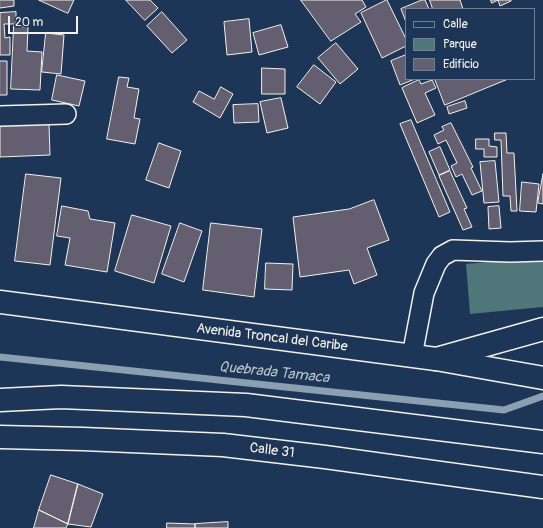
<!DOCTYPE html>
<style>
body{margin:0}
#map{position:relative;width:543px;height:528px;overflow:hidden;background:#1d3557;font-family:Pangolin,sans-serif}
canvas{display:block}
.legend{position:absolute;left:405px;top:8px;width:130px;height:72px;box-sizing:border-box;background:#1d3557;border:1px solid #738091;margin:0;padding:5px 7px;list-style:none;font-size:12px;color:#f4f1e8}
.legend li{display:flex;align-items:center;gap:8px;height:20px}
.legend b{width:20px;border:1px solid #738091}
.scale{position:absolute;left:8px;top:16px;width:70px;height:18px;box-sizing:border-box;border:2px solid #f4f1e8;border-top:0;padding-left:5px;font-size:12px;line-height:14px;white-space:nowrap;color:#f4f1e8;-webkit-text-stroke:3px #1d3557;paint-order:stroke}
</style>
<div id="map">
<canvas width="543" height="528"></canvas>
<ul class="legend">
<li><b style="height:5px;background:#1d3557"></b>Calle</li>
<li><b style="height:11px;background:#4f7679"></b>Parque</li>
<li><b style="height:11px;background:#635f70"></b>Edificio</li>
</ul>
<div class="scale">20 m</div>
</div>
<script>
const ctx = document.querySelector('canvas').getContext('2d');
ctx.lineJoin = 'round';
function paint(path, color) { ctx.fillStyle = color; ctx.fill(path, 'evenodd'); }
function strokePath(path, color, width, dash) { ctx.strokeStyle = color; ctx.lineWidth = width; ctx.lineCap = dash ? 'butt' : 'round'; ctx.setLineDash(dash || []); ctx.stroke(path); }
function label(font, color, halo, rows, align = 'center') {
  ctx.font = font + ' Pangolin,sans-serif'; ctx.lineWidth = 3.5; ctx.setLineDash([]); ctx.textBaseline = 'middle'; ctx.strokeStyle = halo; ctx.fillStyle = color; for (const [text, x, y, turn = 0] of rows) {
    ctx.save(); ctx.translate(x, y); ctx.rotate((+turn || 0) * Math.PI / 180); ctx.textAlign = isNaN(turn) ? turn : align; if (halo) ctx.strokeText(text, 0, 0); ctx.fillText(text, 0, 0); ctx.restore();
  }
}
const green = new Path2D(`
 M 543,257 L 543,307 L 470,314 L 466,264 Z`);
const stream = new Path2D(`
 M 0,357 L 504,410 L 543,396`);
const building = new Path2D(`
 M 0,0 L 14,0 L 14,6 L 0,8 Z
 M 39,0 L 74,0 L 68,13 Z
 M 126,0 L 150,0 L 158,8 L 145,20 Z
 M 301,0 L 362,0 L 366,7 L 355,14 L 361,22 L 331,41 Z
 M 387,0 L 406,39 L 406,46 L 382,58 L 361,13 Z
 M 422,0 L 425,0 L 429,9 L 406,9 L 406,22 L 401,9 Z
 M 430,0 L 460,0 L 463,9 L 433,9 Z
 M 491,0 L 511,0 L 511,1 L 500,6 L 498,0 L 492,3 Z
 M 16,12 L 16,24 L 4,24 L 5,38 L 10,37 L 10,55 L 0,55 L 0,13 Z
 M 162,12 L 187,40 L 172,53 L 147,26 Z
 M 249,19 L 252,52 L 227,55 L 224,22 Z
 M 281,25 L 288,47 L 259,55 L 253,33 Z
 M 14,26 L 28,27 L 27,51 L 42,52 L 40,90 L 11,89 Z
 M 46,33 L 64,35 L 61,74 L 42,72 Z
 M 336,43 L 358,69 L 340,84 L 318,58 Z
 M 406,55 L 406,79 L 415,79 L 400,85 L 391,61 Z
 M 0,61 L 7,61 L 7,95 L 0,95 Z
 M 314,65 L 336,82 L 320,104 L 297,87 Z
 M 262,68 L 285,69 L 285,94 L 262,94 Z
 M 57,75 L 85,81 L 79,106 L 52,100 Z
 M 119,77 L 129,78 L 127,87 L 139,89 L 134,118 L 140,119 L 135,144 L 107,139 Z
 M 435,79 L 508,79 L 445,105 Z
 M 419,80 L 421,84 L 432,80 L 436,88 L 425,93 L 435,115 L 417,123 L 402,88 Z
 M 221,87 L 233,94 L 220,118 L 193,102 L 199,91 L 214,99 Z
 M 281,98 L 288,128 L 267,133 L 260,102 Z
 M 465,101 L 467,108 L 449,114 L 447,107 Z
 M 258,104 L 259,122 L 234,123 L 233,105 Z
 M 411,120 L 450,212 L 439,217 L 400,124 Z
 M 451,123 L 473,167 L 471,168 L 482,191 L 472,195 L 462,174 L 456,177 L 451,166 L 457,163 L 446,140 L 438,144 L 434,135 L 444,130 L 442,127 Z
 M 49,124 L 50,155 L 0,157 L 0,126 Z
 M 495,133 L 506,133 L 507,153 L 514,153 L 517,211 L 511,211 L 510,196 L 503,196 L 501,140 L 495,140 Z
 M 476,139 L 489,139 L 489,146 L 497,147 L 497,157 L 484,157 L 484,149 L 476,149 Z
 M 159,143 L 181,151 L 169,188 L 146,180 Z
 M 440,147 L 450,170 L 439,175 L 429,152 Z
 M 495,161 L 499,202 L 484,203 L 480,162 Z
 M 450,171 L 467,208 L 464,209 L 472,227 L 463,230 L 439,176 Z
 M 26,174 L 61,178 L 50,265 L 15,261 Z
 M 543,174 L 543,204 L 538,203 Z
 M 522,182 L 539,184 L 536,212 L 520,211 Z
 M 374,200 L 389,240 L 367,248 L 377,275 L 354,284 L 349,270 L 300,277 L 293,217 L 349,209 Z
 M 62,206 L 88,211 L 90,219 L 115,223 L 107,272 L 65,265 L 70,238 L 57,236 Z
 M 499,206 L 501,228 L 489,229 L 488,207 Z
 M 132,215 L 171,226 L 154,283 L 115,271 Z
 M 180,223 L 202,231 L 184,282 L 162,274 Z
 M 211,223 L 262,229 L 254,297 L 203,290 Z
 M 266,263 L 293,264 L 292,290 L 265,289 Z
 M 51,475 L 78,484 L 68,524 L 39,510 Z
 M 78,484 L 103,494 L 91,527 L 68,524 Z
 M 39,510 L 68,524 L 66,528 L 34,528 Z
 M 228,522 L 228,528 L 195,528 L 195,524 Z
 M 167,523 L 195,524 L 195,528 L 167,528 Z`);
const minor = new Path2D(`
 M 0,116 L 66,114
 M 412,356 L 424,293 L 436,264 L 442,256 L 453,250 L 510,252 L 543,251`);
const secondary = new Path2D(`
 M 436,359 L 543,329`);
const primary = new Path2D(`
 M 0,437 L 83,439 L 223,445 L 325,457 L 543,487`);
const trunk = new Path2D(`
 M 0,302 L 436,359 L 543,378
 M 0,400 L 61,397 L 246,405 L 543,442`);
const streetNames = [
 ["Avenida Troncal del Caribe",272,338,7],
 ["Calle 31",272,451,7]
];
const waterNames = [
 ["Quebrada Tamaca",274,373,6]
];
paint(green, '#4f7679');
strokePath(stream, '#8c9fb1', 7);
paint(building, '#635f70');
strokePath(building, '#f4f1e8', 1);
strokePath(minor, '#f4f1e8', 22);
strokePath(secondary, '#f4f1e8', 25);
strokePath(primary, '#f4f1e8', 25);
strokePath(trunk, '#f4f1e8', 25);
strokePath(minor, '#1d3557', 19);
strokePath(secondary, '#1d3557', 22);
strokePath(primary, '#1d3557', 22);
strokePath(trunk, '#1d3557', 22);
label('14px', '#f4f1e8', '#1d3557', streetNames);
label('italic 15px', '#b7c1c8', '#1d3557', waterNames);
</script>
